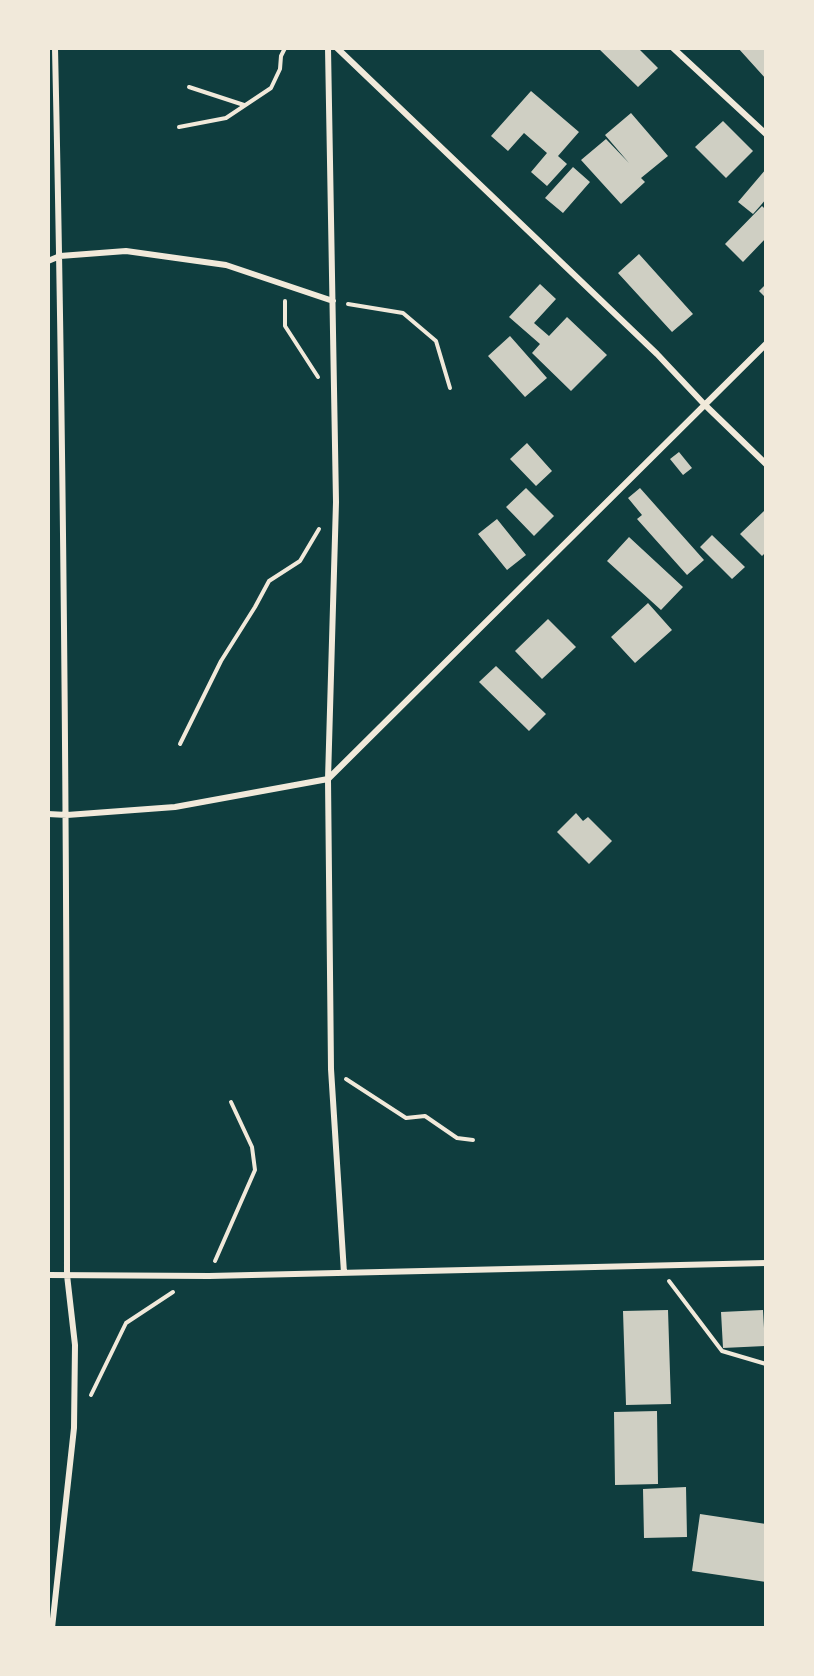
<!DOCTYPE html>
<style>
body{margin:0}
#map{position:relative;width:814px;height:1676px;overflow:hidden;background:#0f3d3e;font-family:Karla,sans-serif}
canvas{display:block}
.frame{position:absolute;inset:0;border:50px solid #f1e9da;pointer-events:none}
</style>
<div id="map">
<canvas width="814" height="1676"></canvas>
<div class="frame"></div>
</div>
<script>
const ctx = document.querySelector('canvas').getContext('2d');
ctx.lineJoin = 'round';
function paint(path, color) { ctx.fillStyle = color; ctx.fill(path, 'evenodd'); }
function strokePath(path, color, width, dash) { ctx.strokeStyle = color; ctx.lineWidth = width; ctx.lineCap = dash ? 'butt' : 'round'; ctx.setLineDash(dash || []); ctx.stroke(path); }
const building = new Path2D(`
 M 598,48 L 638,48 L 658,68 L 638,87 Z
 M 738,48 L 766,48 L 766,79 Z
 M 531,91 L 579,132 L 558,156 L 567,164 L 547,186 L 531,172 L 547,153 L 524,133 L 508,151 L 491,136 Z
 M 631,113 L 668,156 L 641,178 L 645,182 L 621,204 L 581,160 L 606,139 L 629,163 L 605,135 Z
 M 723,121 L 753,151 L 726,178 L 695,147 Z
 M 573,167 L 590,182 L 563,213 L 545,198 Z
 M 766,169 L 766,199 L 761,205 L 757,202 L 761,205 L 753,214 L 738,202 Z
 M 762,206 L 766,210 L 766,238 L 743,262 L 725,244 Z
 M 639,254 L 693,314 L 672,332 L 618,273 Z
 M 540,284 L 556,299 L 534,323 L 549,336 L 567,317 L 607,355 L 571,391 L 532,353 L 540,344 L 509,317 Z
 M 766,284 L 766,298 L 759,291 Z
 M 510,336 L 547,378 L 525,397 L 488,356 Z
 M 527,443 L 552,471 L 536,486 L 510,459 Z
 M 679,452 L 692,468 L 683,475 L 670,459 Z
 M 526,488 L 554,516 L 534,536 L 506,507 Z
 M 640,488 L 704,560 L 687,575 L 637,519 L 642,515 L 628,498 Z
 M 764,511 L 766,513 L 766,552 L 762,556 L 740,534 Z
 M 497,519 L 526,555 L 507,570 L 478,534 Z
 M 712,535 L 745,567 L 732,579 L 700,547 Z
 M 629,537 L 683,587 L 661,610 L 607,561 Z
 M 648,603 L 672,630 L 635,663 L 611,637 Z
 M 548,619 L 576,647 L 542,679 L 515,651 Z
 M 496,666 L 546,714 L 529,731 L 479,682 Z
 M 576,813 L 583,821 L 588,817 L 612,841 L 589,864 L 557,832 Z
 M 668,1310 L 671,1404 L 626,1405 L 623,1311 Z
 M 763,1310 L 765,1346 L 723,1348 L 721,1312 Z
 M 657,1411 L 658,1484 L 615,1485 L 614,1412 Z
 M 686,1487 L 687,1537 L 644,1538 L 643,1489 Z
 M 700,1514 L 766,1524 L 766,1582 L 692,1571 Z`);
const path = new Path2D(`
 M 189,87 L 244,105
 M 179,127 L 226,118 L 271,88 L 280,69 L 281,56 L 285,48
 M 285,301 L 285,326 L 318,377
 M 348,304 L 403,313 L 436,341 L 450,388
 M 180,744 L 221,661 L 255,607 L 269,581 L 300,561 L 319,529
 M 346,1079 L 406,1118 L 425,1116 L 457,1138 L 473,1140
 M 215,1261 L 255,1170 L 252,1147 L 231,1102
 M 669,1281 L 722,1351 L 766,1364
 M 91,1395 L 126,1323 L 173,1292`);
const minor = new Path2D(`
 M 328,48 L 336,502 L 328,779 L 331,1069 L 344,1273
 M 337,48 L 657,354 L 704,404 L 766,464
 M 673,48 L 766,134
 M 48,261 L 60,256 L 126,251 L 226,265 L 333,301
 M 48,814 L 67,815 L 175,807 L 328,779 L 766,344
 M 48,1275 L 209,1276 L 766,1263
 M 52,1628 L 74,1428 L 75,1345 L 67,1275 C 67,866 64,457 55,48`);
paint(building, '#cfcfc3');
strokePath(path, '#f1e9da', 4);
strokePath(minor, '#f1e9da', 6);
</script>
